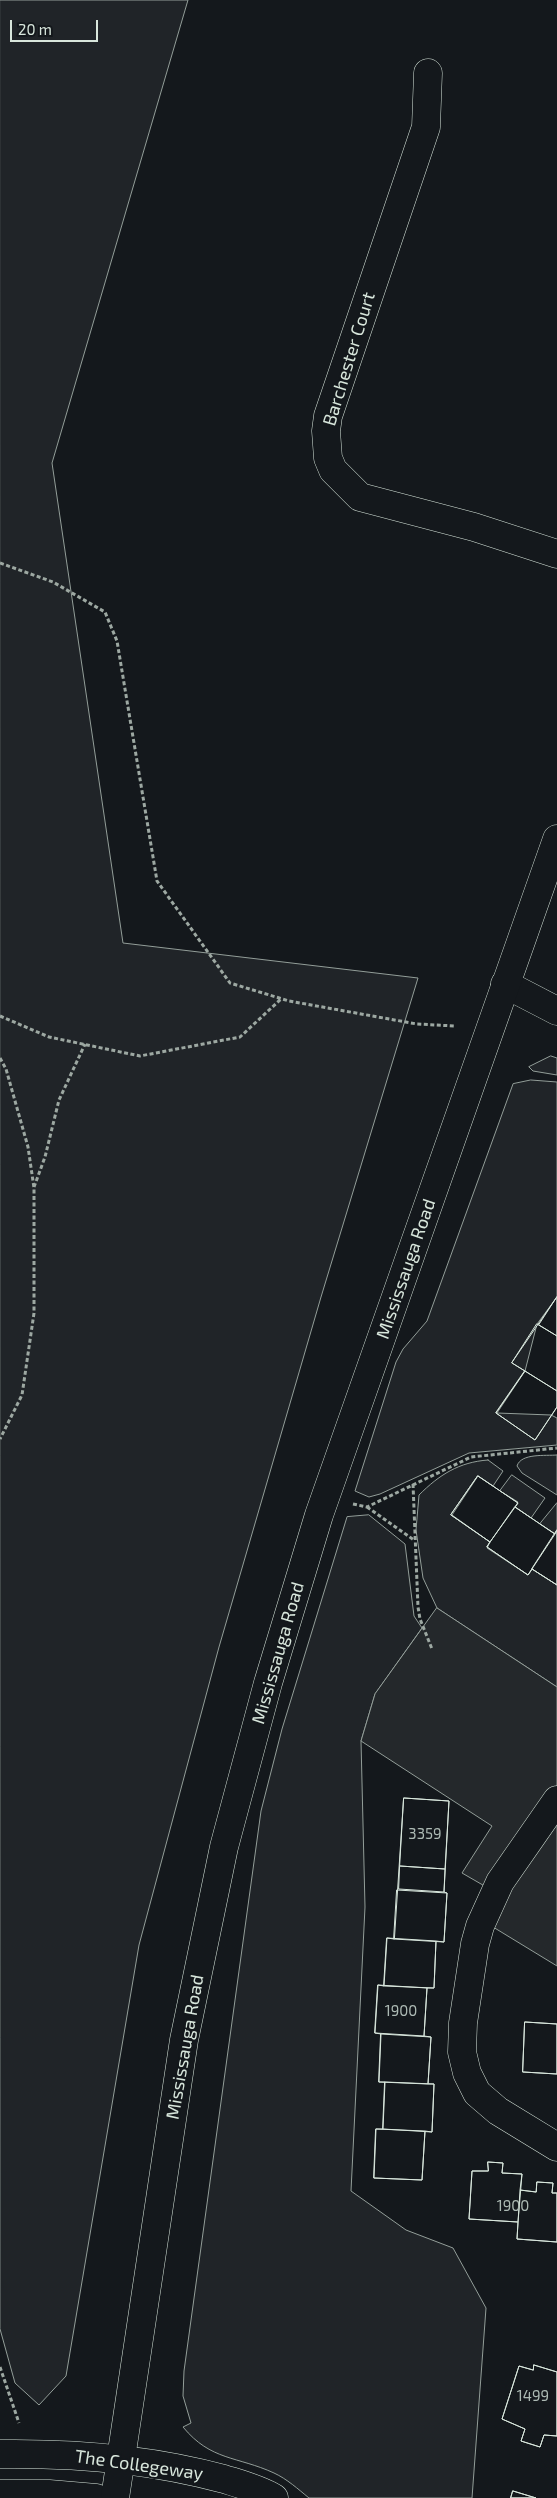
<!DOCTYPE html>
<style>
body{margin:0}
#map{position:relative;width:557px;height:2498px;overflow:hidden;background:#14181c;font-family:"Exo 2",sans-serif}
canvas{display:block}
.scale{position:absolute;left:10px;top:20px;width:88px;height:22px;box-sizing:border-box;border:2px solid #d8e6dc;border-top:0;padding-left:6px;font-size:15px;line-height:18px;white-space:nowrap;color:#d8e6dc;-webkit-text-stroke:4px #14181c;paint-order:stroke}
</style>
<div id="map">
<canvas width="557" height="2498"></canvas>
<div class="scale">20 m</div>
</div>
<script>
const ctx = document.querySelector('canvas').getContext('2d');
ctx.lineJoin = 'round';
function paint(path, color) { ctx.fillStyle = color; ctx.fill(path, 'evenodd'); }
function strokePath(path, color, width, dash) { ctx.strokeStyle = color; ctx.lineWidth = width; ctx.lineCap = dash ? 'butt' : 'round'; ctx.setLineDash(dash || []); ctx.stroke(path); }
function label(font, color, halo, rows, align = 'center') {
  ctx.font = font + ' "Exo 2",sans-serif'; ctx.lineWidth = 4; ctx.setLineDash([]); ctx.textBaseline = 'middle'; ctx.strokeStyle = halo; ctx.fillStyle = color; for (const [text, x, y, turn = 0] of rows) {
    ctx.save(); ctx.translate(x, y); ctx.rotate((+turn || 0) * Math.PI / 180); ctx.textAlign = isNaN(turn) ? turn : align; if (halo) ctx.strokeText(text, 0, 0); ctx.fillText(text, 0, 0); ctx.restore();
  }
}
const green = new Path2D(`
 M 0,0 L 188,0 L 52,463 L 123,943 L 418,978 L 321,1297 L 219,1647 L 139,1945 L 66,2376 L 39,2405 L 15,2383 L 0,2329 Z
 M 551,1056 L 557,1058 L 557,1075 L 533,1071 L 529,1067 Z
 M 531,1080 L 557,1082 L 557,1297 L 537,1324 L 525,1371 L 497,1413 L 551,1415 L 557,1418 L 557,1445 L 469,1453 L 380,1494 L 369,1497 L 355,1491 L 396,1362 L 403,1349 L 427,1321 L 513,1084 Z
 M 557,1455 L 557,1495 L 522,1473 L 517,1466 C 521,1453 545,1456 557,1455 Z
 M 488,1460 L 503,1471 L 493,1486 L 478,1476 L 452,1515 L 490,1542 L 487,1548 L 528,1575 L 532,1569 L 557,1585 L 557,1687 L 437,1608 L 423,1578 L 416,1530 L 419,1495 C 439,1475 459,1462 488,1460 Z
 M 512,1475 L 545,1498 L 531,1518 L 515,1507 L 518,1502 L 500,1491 Z
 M 557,1503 L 557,1530 L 555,1534 L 540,1524 Z
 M 369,1515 L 405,1544 L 414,1616 L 422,1628 L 375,1694 L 361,1741 L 365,1907 L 351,2191 L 406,2230 L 453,2248 L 486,2308 L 472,2498 L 309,2498 C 298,2489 287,2479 274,2473 C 237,2456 211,2461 183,2427 L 191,2423 L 183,2396 L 184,2371 L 261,1811 L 282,1729 L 347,1517 Z`);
const parking = new Path2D(`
 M 437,1608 L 557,1687 L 557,1966 L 475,1916 L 488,1888 L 462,1873 L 492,1826 L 361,1741 L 375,1694 Z`);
const building = new Path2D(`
 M 557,1297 L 557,1407 L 535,1440 L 496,1413 L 525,1371 L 512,1363 Z
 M 557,1297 L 557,1336 L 539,1325 Z
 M 537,1324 L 557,1336 L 557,1391 L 512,1363 Z
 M 525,1371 L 557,1391 L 557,1407 L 535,1440 L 496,1413 Z
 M 478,1476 L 518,1503 L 515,1507 L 540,1524 L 555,1534 L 557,1530 L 557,1585 L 532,1569 L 528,1575 L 487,1547 L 490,1542 L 451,1515 Z
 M 478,1476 L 518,1503 L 490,1542 L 451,1515 Z
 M 515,1507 L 555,1534 L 528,1575 L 487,1547 Z
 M 557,1530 L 557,1585 L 532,1569 Z
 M 404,1798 L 449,1801 L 444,1892 L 447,1893 L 444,1942 L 436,1941 L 434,1988 L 427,1988 L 424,2036 L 431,2037 L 428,2084 L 434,2084 L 432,2132 L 425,2131 L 422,2180 L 374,2178 L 376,2129 L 383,2129 L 385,2082 L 379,2082 L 381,2034 L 375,2033 L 378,1985 L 384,1986 L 387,1938 L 394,1939 Z
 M 404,1798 L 449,1801 L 445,1869 L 400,1866 Z
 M 400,1866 L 445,1869 L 444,1892 L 399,1889 Z
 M 397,1890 L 447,1893 L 444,1942 L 394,1939 Z
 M 387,1938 L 436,1941 L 434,1988 L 384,1986 Z
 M 378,1985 L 427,1988 L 424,2036 L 375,2033 Z
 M 525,2022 L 557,2024 L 557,2074 L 523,2072 Z
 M 525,2022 L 557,2024 L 557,2074 L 523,2072 Z
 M 381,2034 L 431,2037 L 428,2084 L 379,2082 Z
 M 385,2082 L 434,2084 L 432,2132 L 383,2129 Z
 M 376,2129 L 425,2131 L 422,2180 L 374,2178 Z
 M 488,2162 L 503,2163 L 502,2173 L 522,2174 L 520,2190 L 536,2192 L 537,2182 L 553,2183 L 552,2193 L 557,2193 L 557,2242 L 517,2239 L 518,2222 L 469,2219 L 472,2171 L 488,2171 Z
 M 488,2162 L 503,2163 L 502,2173 L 522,2174 L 518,2222 L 469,2219 L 472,2171 L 488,2171 Z
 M 537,2182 L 553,2183 L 552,2193 L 557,2193 L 557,2242 L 517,2239 L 520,2190 L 536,2192 Z
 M 534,2365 L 557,2372 L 557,2436 L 544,2435 L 540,2447 L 521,2441 L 525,2429 L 502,2419 L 519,2366 L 533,2370 Z
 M 534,2365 L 557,2372 L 557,2436 L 544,2435 L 540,2447 L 521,2441 L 525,2429 L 502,2419 L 519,2366 L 533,2370 Z
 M 513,2491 L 536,2498 L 511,2498 Z
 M 513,2491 L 536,2498 L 511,2498 Z`);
const path = new Path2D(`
 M 0,563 L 53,582 L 105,612 L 117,641 L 157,881 L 230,983 L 289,1001 L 417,1024 L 455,1026
 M 0,1016 L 49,1037 L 140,1056 L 240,1037 L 281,999
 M 0,1058 L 6,1069 L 28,1147 L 34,1188 L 34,1313 L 22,1395 L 0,1439
 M 34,1187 L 45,1157 L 59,1100 L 85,1044
 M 413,1484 L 418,1607 L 420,1619 L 432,1649
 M 353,1504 L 367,1507 L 471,1457 L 557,1448
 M 367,1507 L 414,1540
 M 0,2367 L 19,2423`);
const minor = new Path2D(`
 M 428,73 L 426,127 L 328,416 L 326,431 L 328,458 L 333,470 L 360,497 L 474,527 L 557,554
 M 505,984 L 557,1011
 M 557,1800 L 500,1882 L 480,1926 L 475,1944 L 463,2023 L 462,2052 L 467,2073 L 477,2093 L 498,2111 L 557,2147
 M 0,2454 C 75,2453 151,2459 224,2479 C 240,2484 259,2489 274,2498
 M 0,2494 L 49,2494 L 96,2498`);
const major = new Path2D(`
 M 115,2498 L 184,2040 L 224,1847 L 268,1683 L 319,1515 L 557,839`);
const numberNames = [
 ["3359",425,1834],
 ["1900",401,2011],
 ["1900",513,2206],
 ["1499",533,2396]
];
const streetNames = [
 ["Barchester Court",349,359,-73],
 ["Mississauga Road",406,1269,-71],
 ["Mississauga Road",278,1653,-74],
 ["Mississauga Road",185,2047,-80],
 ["The Collegeway",139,2465,8]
];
paint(green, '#202428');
strokePath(green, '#939e99', 1);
paint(parking, '#24282b');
strokePath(parking, '#939e99', 1);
paint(building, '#2c363c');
strokePath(building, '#d8e6dc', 1);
strokePath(minor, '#d8e6dc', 29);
strokePath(major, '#d8e6dc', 29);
strokePath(path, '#9da8a2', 3, [4, 2.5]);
strokePath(minor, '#14181c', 28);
strokePath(major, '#14181c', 28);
label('15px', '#adbab4', null, numberNames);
label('18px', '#d8e6dc', '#14181c', streetNames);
</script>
